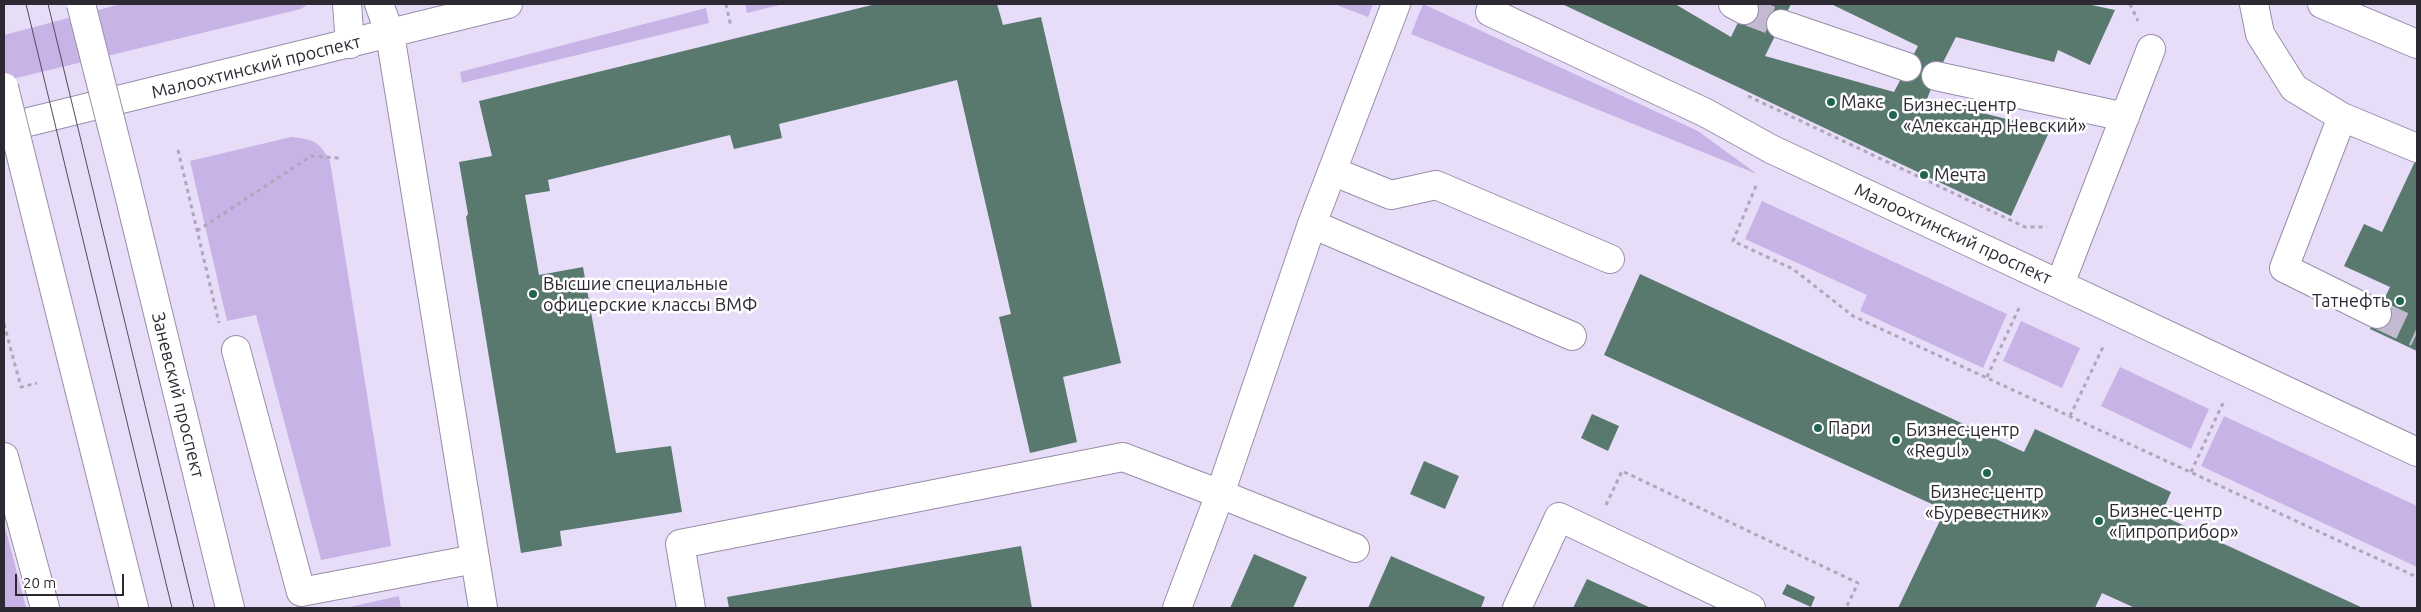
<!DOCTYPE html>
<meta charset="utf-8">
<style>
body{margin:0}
#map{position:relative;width:2421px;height:612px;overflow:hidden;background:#e8ddf9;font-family:Ubuntu,sans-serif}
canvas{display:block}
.frame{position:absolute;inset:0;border:5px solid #2d2933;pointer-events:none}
.scale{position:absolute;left:15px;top:574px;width:109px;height:22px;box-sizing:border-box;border:2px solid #2d2933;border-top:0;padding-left:6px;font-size:15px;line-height:18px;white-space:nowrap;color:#2d2933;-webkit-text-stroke:4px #fff;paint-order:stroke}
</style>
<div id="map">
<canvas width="2421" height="612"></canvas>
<div class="frame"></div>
<div class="scale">20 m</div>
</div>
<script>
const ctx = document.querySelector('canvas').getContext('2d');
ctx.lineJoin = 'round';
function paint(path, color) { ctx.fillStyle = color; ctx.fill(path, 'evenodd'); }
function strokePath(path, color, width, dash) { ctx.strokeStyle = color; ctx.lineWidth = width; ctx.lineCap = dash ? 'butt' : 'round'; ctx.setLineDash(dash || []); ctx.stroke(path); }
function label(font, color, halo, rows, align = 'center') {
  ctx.font = font + ' Ubuntu,sans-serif'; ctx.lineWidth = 5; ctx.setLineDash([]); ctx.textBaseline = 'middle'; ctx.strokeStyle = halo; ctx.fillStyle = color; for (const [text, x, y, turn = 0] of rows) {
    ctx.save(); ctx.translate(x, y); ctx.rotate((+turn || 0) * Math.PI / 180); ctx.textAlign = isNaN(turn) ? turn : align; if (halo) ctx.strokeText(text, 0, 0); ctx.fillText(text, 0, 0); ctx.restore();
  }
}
const green = new Path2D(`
 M 121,4 L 308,4 L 301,9 L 4,81 L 4,35 Z
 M 745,4 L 784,4 L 747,13 Z
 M 1334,4 L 1373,4 L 1368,17 Z
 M 1423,4 L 1698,131 L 1757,174 L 1411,34 Z
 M 706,8 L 709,23 L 462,83 L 460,72 Z
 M 291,137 C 313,139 319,141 330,161 L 391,546 L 321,560 L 256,315 L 227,321 L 190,161 Z
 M 1762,201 L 2007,314 L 1983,368 L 1860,311 L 1867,295 L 1745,239 Z
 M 2021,321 L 2080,348 L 2062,388 L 2003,361 Z
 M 2120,367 L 2209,409 L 2191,449 L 2101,406 Z
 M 2224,416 L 2417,506 L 2417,567 L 2201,466 Z
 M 4,523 L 26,607 L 26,608 L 4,608 Z
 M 399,596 L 401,608 L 345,608 Z`);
const building = new Path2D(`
 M 876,4 L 997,4 L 1003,25 L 1041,17 L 1121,363 L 1063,377 L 1077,442 L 1030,453 L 999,317 L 1011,314 L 957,80 L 779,124 L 782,138 L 734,149 L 730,135 L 548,180 L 550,191 L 525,195 L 539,275 L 583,267 L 616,453 L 671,446 L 682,512 L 560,531 L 562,546 L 521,553 L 466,217 L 468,214 L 459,162 L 492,156 L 479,101 Z
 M 1562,4 L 1675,4 L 1731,37 L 1747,4 L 1791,4 L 1765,56 L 1894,92 L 1918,46 L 1831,4 L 2087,4 L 2115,10 L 2090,65 L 2058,50 L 2054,62 L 1956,37 L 1936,76 L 1927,99 L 2050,130 L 2011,216 Z
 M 2417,157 L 2417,351 L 2370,329 L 2390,287 L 2344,266 L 2364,224 L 2382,232 Z
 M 1640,274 L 2024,452 L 2035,429 L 2171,492 L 2161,515 L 2363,608 L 2135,608 L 2102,593 L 2095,608 L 1898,608 L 1945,510 L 1604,355 Z
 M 1592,414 L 1619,426 L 1608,451 L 1581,438 Z
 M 1424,461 L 1459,476 L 1445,509 L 1410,494 Z
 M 1021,546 L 1032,608 L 729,608 L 727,597 Z
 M 1254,554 L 1307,577 L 1293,608 L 1230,608 Z
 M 1391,556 L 1485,597 L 1481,608 L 1368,608 Z
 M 1587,579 L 1651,608 L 1573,608 Z
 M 1787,584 L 1815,597 L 1811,607 L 1782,594 Z`);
const minorTunnel = new Path2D(`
 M 1744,10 L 1781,24
 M 2377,314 L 2417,333`);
const path = new Path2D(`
 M 726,4 L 731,27
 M 2130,4 L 2138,21
 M 1748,96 L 2025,227 L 2047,227
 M 178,150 L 219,323
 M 1756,186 L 1733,241 L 1793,269 L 1853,316 L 2417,577
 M 197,231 L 311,156 L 339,158
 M 4,324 L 21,387 L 37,383
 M 1987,377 L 2019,308
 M 2070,416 L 2103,347
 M 2191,472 L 2223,403
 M 1606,505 L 1622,471 L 1858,583 L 1846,608`);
const minor = new Path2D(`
 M 1493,4 L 1490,12 L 1706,113 L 1771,149 L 2417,452
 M 1733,4 L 1744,10
 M 2254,4 L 2260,34 L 2294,88 L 2342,117 L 2417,148
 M 1781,24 L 1907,67
 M 1936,76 L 2125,117
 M 2342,117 L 2284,268 L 2377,314
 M 1332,171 L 1391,195 L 1436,185 L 1610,259
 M 1312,224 L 1572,336
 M 2060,284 L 2151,49
 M 236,350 L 301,592 L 475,559
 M 4,457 L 45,608
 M 1355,548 L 1220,494 L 1312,224 L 1396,4
 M 691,608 L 680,544 L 1123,457 L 1220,494 L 1177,608
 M 1517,608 L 1559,517 L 1751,608`);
const major = new Path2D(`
 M 347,4 L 350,44
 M 379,4 L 390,34 L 483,608
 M 2322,4 L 2417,44
 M 4,128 L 508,4
 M 126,182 L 230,608
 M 33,204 L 134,608`);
const tram = new Path2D(`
 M 26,4 L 172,608
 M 48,4 L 194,608`);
const majorBridge = new Path2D(`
 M 81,4 L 126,182
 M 4,87 L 33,204`);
const markers = [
 [1831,102,5,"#226454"],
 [1893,115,5,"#226454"],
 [1924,175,5,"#226454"],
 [533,294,5,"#226454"],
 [2400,301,5,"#226454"],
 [1818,428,5,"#226454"],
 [1896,440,5,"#226454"],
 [1987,473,5,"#226454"],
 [2099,521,5,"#226454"]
];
const streetNames = [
 ["Малоохтинский проспект",256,67,-14],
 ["Малоохтинский проспект",1953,234,25],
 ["Заневский проспект",178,395,76]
];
const poiNames = [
 ["Макс",1841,102],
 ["Бизнес-центр",1903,105],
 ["«Александр Невский»",1903,126],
 ["Мечта",1934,175],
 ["Высшие специальные",543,284],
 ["офицерские классы ВМФ",543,305],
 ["Татнефть",2390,301,"right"],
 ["Пари",1828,428],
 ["Бизнес-центр",1906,430],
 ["«Regul»",1906,451],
 ["Бизнес-центр",1987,492,"center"],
 ["«Буревестник»",1987,513,"center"],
 ["Бизнес-центр",2109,511],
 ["«Гипроприбор»",2109,532]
];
paint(green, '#c7b3e6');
paint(building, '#59796f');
strokePath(minorTunnel, '#c3b9d1', 28, [28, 14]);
strokePath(minor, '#988ea8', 30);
strokePath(major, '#988ea8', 30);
strokePath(path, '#afa6bc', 3, [4, 4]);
strokePath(minor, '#fff', 28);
strokePath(major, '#fff', 28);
strokePath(tram, '#504b59', 1);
strokePath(majorBridge, '#988ea8', 30, []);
strokePath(majorBridge, '#fff', 28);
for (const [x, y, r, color] of markers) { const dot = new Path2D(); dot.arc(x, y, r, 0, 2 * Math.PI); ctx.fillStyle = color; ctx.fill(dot); strokePath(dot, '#fff', 2); }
label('18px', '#2d2933', '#fff', streetNames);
label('18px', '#2d2933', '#fff', poiNames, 'left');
</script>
